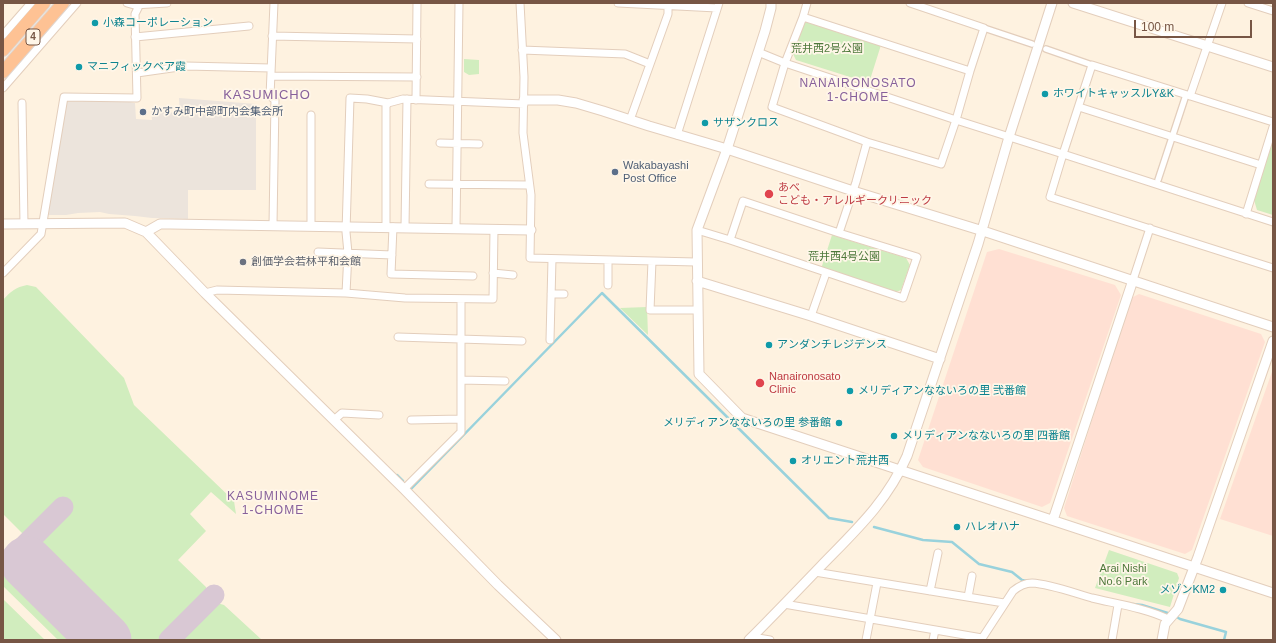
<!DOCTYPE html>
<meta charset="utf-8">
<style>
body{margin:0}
#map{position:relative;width:1276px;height:643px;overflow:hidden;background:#fef2e0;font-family:Helvetica,sans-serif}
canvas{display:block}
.frame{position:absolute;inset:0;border:4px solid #775645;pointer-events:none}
.scale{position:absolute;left:1134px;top:20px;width:118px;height:18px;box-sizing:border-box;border:2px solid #775645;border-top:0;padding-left:5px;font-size:12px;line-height:14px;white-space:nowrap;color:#775645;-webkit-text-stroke:3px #fff6e8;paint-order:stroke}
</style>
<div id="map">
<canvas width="1276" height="643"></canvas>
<div class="frame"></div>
<div class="scale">100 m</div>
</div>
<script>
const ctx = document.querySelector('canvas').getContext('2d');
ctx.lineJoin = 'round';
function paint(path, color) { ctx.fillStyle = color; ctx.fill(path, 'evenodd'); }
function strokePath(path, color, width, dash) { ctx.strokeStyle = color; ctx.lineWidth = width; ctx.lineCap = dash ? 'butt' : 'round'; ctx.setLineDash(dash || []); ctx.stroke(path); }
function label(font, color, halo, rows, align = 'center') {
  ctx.font = font + ' Helvetica,"Noto Sans JP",sans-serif'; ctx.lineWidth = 3.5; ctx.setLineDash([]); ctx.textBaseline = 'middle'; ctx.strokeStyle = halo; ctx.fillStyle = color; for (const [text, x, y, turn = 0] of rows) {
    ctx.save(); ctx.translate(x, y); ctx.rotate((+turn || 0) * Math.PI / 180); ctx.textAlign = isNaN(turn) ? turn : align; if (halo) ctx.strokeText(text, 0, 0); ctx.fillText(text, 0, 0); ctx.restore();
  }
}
const commercial = new Path2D(`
 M 999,249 L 1115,285 L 1121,295 L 1050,503 L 1042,507 L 923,467 L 918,460 L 987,252 Z
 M 1139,294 L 1261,334 L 1265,342 L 1192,550 L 1185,554 L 1067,516 L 1064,508 L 1131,298 Z
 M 1273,369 L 1273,536 L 1220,519 Z`);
const industrial = new Path2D(`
 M 179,98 L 256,104 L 256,190 L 188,190 L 188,219 L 152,218 L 135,216 L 109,214 L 100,212 L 78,213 L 66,215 L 46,215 L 64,103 L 70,99 L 114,99 L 135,103 L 136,119 L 152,120 L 151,111 L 180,113 Z`);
const green = new Path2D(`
 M 807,21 L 881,45 L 869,83 L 796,60 L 793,54 L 804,23 Z
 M 464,59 L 479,60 L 479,74 L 469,75 L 464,72 Z
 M 1273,139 L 1273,215 L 1257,210 L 1254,200 Z
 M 832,235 L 906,258 L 910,265 L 901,290 L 896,292 L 821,269 Z
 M 27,285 L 36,287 L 124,378 L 134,405 L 234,501 L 236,514 L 211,492 L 190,514 L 206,531 L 178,560 L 206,587 L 206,592 L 205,597 L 162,640 L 132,640 L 33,544 L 34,538 L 66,508 L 62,503 L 28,535 L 25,536 L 3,514 L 3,300 C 10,292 16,287 27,285 Z
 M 647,307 L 648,335 L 620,308 Z
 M 1109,550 L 1177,573 L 1179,578 L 1170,607 L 1095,588 Z
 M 3,562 L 83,640 L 58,640 L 3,586 Z
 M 3,599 L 45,640 L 3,640 Z
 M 217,603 L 224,605 L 262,640 L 177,640 L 210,606 Z`);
const stream = new Path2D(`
 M 397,475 L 403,481
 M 411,489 L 602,293 L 829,518 L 852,522
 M 874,527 L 923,540 L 952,542 L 979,564 L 1012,572 L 1022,580 L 1027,581
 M 1133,604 L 1142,605 L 1171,614
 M 1175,616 L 1180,619 L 1226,632 L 1224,640`);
const taxiway = new Path2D(`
 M 17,553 L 63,507
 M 169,640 L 214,595`);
const runway = new Path2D(`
 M 27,563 L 105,640`);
const pedestrian = new Path2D(`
 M 984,28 L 1032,44
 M 1046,49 L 1092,65
 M 1158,180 L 1186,95`);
const minor = new Path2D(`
 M 127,3 L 134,5 L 167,3
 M 520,3 L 524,77 L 523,133 L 531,195 L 530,258 L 696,262
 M 618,3 L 717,8
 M 910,3 L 984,28 L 970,71
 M 1248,3 L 1273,11
 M 803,17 L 807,3
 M 3,35 L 31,3
 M 272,36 L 417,39
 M 135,37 L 249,26
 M 522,50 L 625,54 L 650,64
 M 758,52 L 785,63 L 803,17 L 970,71 L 956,120 L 1063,154 L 1050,197 L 1273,268
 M 137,73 L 186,66 L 271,68
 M 271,76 L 417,77
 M 3,88 L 77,3
 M 1190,96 L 1222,3
 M 416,100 L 417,3
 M 22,103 L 24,224
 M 1079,107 L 1261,165
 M 311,115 L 311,226
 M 630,120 L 668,14 L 668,6
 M 1273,122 L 1092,65 L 1063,154 L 1273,222
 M 677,135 L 719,3
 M 440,143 L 479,144
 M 429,184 L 529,185
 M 1246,214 L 1273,127
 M 273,225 L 275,100 L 270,96 L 274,3
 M 386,227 L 386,106 L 388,103 L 403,99 L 524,104
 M 393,227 L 391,274 L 473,276
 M 405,227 L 407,99
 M 456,228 L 459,3
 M 697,230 L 730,240
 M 839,233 L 743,201 L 730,240 L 903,298 L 917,257 L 839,233 L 856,182 L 867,142 L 941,164 L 956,120 L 785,63 L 772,107 L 867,142
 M 318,252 L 392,255
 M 652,261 L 650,310 L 697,310
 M 3,273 L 41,234 L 64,97 L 137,98 L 135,14 L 140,4
 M 493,273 L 513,275
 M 1133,280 L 1150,228
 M 608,285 L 608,260
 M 205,293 L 217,290 L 346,293 L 405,298 L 493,299 L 494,229
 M 346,293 L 348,253 L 346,232 L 350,98 L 367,99 L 388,103
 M 551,294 L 564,294
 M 811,316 L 826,273
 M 398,337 L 522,341
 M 550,340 L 552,259
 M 461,380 L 505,381
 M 334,420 L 342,413 L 379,415
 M 411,420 L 461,419
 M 404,489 L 461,432 L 461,299
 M 815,572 L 1004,603
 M 930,591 L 938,553
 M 968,597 L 972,576
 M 784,604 L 982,638
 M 752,637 L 770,640
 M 866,640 L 877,583
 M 933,640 L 935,630
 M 981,640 L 1013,591 C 1019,586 1024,583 1032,583 C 1050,584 1074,593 1092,598 C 1117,604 1145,608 1168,619
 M 1112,640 L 1118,605`);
const tertiary = new Path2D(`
 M 771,3 L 771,8 L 765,31 L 727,149 L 697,230 L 699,374 L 742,418 L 1273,593
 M 1073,3 L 1273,67
 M 524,100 L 558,100 L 576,103 L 603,111 L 649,126 L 727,149 L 853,191 L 983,231 L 1273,327
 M 3,224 L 125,223 L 146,232 L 205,293 L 404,489 L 498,585 L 556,640
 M 146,232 L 160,224 L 170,224 L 531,230
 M 697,281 L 811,316 L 940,359
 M 1053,520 L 1133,280
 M 749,640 C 773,616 797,591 821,566 C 855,531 887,502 907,456 L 978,244 L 1009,137 L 1052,3
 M 1162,640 L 1165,624 L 1178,609 L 1198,557 L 1273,341`);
const trunk = new Path2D(`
 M 3,50 L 44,3
 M 3,72 L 63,3`);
const markers = [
 [95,23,4,"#0f9aa8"],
 [79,67,4,"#0f9aa8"],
 [1045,94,4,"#0f9aa8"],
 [143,112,4,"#5c6f8a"],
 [705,123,4,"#0f9aa8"],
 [615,172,4,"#5c6f8a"],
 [769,194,5,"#e0444e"],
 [243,262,4,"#6b7280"],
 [769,345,4,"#0f9aa8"],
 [760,383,5,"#e0444e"],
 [850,391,4,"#0f9aa8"],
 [839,423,4,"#0f9aa8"],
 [894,436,4,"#0f9aa8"],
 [793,461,4,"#0f9aa8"],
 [957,527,4,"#0f9aa8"],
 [1223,590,4,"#0f9aa8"]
];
const shields = [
 [33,37,14]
];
const shieldNames = [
 ["4",33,37]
];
const cultureNames = [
 ["小森コーポレーション",103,23],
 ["マニフィックベア霞",87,67],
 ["ホワイトキャッスルY&K",1053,94],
 ["サザンクロス",713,123],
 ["アンダンチレジデンス",777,345],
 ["メリディアンなないろの里 弐番館",858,391],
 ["メリディアンなないろの里 参番館",831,423,"right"],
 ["メリディアンなないろの里 四番館",902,436],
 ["オリエント荒井西",801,461],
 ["ハレオハナ",965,527],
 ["メゾンKM2",1215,590,"right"]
];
const parkNames = [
 ["荒井西2号公園",827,49],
 ["荒井西4号公園",844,257],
 ["Arai Nishi",1123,569],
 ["No.6 Park",1123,582]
];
const serviceNames = [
 ["かすみ町中部町内会集会所",151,112],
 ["Wakabayashi",623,166],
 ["Post Office",623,179]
];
const healthNames = [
 ["あべ",778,188],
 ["こども・アレルギークリニック",778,201],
 ["Nanaironosato",769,377],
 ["Clinic",769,390]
];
const worshipNames = [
 ["創価学会若林平和会館",251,262]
];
const neighbourhoodNames = [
 ["NANAIRONOSATO",858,84],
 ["1-CHOME",858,98],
 ["KASUMINOME",273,497],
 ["1-CHOME",273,511]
];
const quarterNames = [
 ["KASUMICHO",267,95]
];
paint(commercial, '#ffe0d3');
paint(industrial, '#ece4dc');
paint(green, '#d1edbe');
strokePath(stream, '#99d2dc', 2.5);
strokePath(taxiway, '#d9c8d4', 21);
strokePath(runway, '#d9c8d4', 53);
strokePath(pedestrian, '#e3cebc', 8);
strokePath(minor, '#e3cebc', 9);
strokePath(tertiary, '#e3cebc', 11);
strokePath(trunk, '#ded6d2', 14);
strokePath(pedestrian, '#fff', 5.5);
strokePath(minor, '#fff', 7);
strokePath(tertiary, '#fff', 9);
strokePath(trunk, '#fec294', 12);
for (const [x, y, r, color] of markers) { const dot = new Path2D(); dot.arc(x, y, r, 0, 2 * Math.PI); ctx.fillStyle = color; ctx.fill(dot); strokePath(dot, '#fff6e8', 1.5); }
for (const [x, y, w] of shields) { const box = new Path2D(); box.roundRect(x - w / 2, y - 8, w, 16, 3); ctx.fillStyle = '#fff6e8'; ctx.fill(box); strokePath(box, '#775645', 1); }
label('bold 10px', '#775645', null, shieldNames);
label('11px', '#0d838f', '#fff6e8', cultureNames, 'left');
label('11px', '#4d783a', '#fff6e8', parkNames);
label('11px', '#4e5e75', '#fff6e8', serviceNames, 'left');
label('11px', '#be3a42', '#fff6e8', healthNames, 'left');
label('11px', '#5b616d', '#fff6e8', worshipNames, 'left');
ctx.letterSpacing = '1px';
label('12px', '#87609b', '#fff6e8', neighbourhoodNames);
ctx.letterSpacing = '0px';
ctx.letterSpacing = '1px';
label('13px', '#87609b', '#fff6e8', quarterNames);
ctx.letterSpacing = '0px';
</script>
